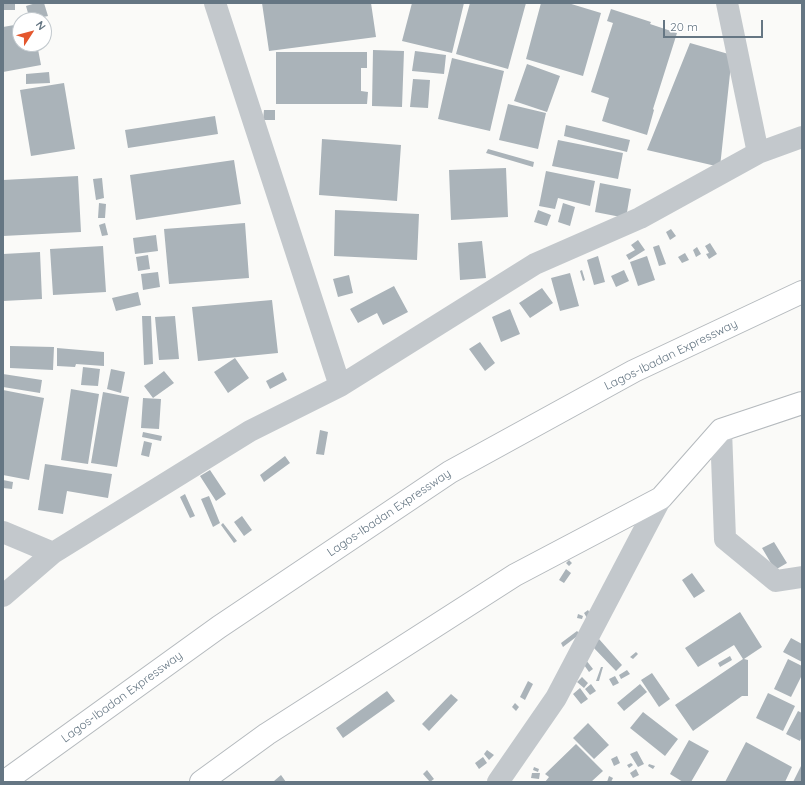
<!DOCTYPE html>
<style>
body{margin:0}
#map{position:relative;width:805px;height:785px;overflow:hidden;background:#fafaf8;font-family:Quicksand,sans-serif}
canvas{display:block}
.frame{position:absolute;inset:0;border:4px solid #657683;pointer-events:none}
.north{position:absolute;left:12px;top:12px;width:40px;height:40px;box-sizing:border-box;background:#fff;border:1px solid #c1c8cd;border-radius:50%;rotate:54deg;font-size:11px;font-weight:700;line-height:16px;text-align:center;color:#657683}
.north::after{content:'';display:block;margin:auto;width:14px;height:18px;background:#e4572e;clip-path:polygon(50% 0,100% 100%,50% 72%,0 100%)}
.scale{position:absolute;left:663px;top:20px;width:100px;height:18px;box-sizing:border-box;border:2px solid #657683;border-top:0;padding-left:5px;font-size:12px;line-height:14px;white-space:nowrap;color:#657683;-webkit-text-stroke:3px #fff;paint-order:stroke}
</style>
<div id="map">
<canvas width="805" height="785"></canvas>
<div class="frame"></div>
<div class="north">N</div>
<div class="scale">20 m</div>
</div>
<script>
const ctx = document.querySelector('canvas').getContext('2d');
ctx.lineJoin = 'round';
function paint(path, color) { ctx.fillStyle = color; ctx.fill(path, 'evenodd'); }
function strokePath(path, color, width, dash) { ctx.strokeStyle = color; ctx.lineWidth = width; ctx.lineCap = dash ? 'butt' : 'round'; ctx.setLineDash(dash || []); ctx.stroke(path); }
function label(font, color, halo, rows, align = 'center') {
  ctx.font = font + ' Quicksand,sans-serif'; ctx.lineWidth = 4; ctx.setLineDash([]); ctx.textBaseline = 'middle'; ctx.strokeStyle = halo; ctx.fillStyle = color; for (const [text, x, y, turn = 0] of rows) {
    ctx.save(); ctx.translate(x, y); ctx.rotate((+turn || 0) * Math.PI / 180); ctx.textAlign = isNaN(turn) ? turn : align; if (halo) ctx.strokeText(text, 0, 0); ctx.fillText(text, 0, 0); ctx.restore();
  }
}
const building = new Path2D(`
 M 3,3 L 15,3 L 15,10 L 3,10 Z
 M 36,3 L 44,3 L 48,16 L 30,20 L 26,6 Z
 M 262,3 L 371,3 L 376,37 L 269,51 Z
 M 412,3 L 464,3 L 452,53 L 402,41 Z
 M 470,3 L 526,3 L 508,69 L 456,54 Z
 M 541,3 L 568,3 L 601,13 L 583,76 L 526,59 Z
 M 611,9 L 651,22 L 650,24 L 677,33 L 653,109 L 654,110 L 647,135 L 602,121 L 609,98 L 591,92 L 613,23 L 607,21 Z
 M 20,24 L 20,44 L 37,44 L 41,65 L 3,72 L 3,27 Z
 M 690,43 L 732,55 L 720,167 L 647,150 Z
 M 373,50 L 404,51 L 402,107 L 372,106 Z
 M 415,51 L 446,55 L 444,74 L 412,71 Z
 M 276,52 L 367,52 L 367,68 L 361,68 L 361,91 L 368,92 L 367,104 L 276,104 Z
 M 452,58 L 504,71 L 490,131 L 438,119 Z
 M 527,64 L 560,76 L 547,112 L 514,101 Z
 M 49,72 L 50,83 L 26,84 L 26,74 Z
 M 413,79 L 430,80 L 428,108 L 410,107 Z
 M 64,83 L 75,149 L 31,156 L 20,90 Z
 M 508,104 L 546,113 L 538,149 L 499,140 Z
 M 264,110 L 275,110 L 275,120 L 263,120 Z
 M 215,116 L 218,134 L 128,148 L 125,130 Z
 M 566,125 L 630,140 L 627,152 L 564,136 Z
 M 322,139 L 401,145 L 397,201 L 319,195 Z
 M 558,140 L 623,153 L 618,179 L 552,166 Z
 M 488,149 L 534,162 L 533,167 L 486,153 Z
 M 234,160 L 241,204 L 136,220 L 130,175 Z
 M 506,168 L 508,217 L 451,220 L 449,170 Z
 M 546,171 L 595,181 L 590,206 L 558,198 L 555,209 L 539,206 Z
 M 78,176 L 81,232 L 3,236 L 3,180 Z
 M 102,178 L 104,198 L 96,200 L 93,179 Z
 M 600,183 L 631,189 L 626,218 L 595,212 Z
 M 99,203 L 106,204 L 105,218 L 98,218 Z
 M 563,203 L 575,207 L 570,226 L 558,222 Z
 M 335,210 L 419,214 L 417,260 L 334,256 Z
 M 538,210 L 551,215 L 547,226 L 534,222 Z
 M 105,223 L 108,235 L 102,236 L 99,225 Z
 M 245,223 L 249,278 L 169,284 L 164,229 Z
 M 671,229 L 676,236 L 670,240 L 666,232 Z
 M 156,235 L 158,251 L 135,254 L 133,238 Z
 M 638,240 L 645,250 L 629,260 L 626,255 L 635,250 L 631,245 Z
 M 482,241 L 486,278 L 460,280 L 458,243 Z
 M 710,243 L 717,254 L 709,259 L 706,254 L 709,253 L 705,246 Z
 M 659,245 L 666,264 L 659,266 L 653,247 Z
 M 103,246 L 106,292 L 53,295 L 50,249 Z
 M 697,247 L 701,254 L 696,257 L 693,250 Z
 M 40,252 L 42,299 L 3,301 L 3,254 Z
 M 685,253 L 689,260 L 682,263 L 678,257 Z
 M 148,255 L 150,269 L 138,271 L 136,257 Z
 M 598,256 L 605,282 L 594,285 L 587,260 Z
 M 647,256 L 655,280 L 638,286 L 630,262 Z
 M 582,270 L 585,280 L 583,281 L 580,271 Z
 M 624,270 L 629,281 L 616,287 L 611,276 Z
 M 158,272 L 160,287 L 143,290 L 141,274 Z
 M 570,273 L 579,306 L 560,311 L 551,278 Z
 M 349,275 L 353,293 L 338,297 L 333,279 Z
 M 394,286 L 408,312 L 383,325 L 377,313 L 358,323 L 350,309 Z
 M 542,288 L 553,303 L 530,318 L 519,303 Z
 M 138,292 L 141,305 L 116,311 L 112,298 Z
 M 272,300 L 278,353 L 198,361 L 192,307 Z
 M 510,309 L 520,334 L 501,342 L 492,317 Z
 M 142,316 L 151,316 L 153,364 L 144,365 Z
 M 175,316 L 179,359 L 159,360 L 155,317 Z
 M 480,342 L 495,363 L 485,371 L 469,349 Z
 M 10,346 L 54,347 L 53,370 L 10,368 Z
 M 57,348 L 104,352 L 104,366 L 76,364 L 75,367 L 57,366 Z
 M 235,358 L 249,378 L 228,393 L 214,372 Z
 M 83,367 L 100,369 L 98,386 L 81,385 Z
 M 111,369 L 125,372 L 121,393 L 107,389 Z
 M 164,371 L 174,383 L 153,398 L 144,386 Z
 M 283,372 L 287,380 L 270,389 L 266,381 Z
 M 3,374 L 42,380 L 40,393 L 3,387 Z
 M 71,389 L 99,394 L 88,464 L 61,460 Z
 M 3,390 L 44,398 L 29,480 L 3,475 Z
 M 103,392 L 129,397 L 117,467 L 91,463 Z
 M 143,398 L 161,399 L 159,429 L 141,428 Z
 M 320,430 L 328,432 L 324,455 L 316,454 Z
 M 143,432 L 162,436 L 161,441 L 142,437 Z
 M 144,441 L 152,443 L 149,457 L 141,455 Z
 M 285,456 L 290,463 L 264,482 L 260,475 Z
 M 45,464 L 112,474 L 108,498 L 67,491 L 63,514 L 38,510 Z
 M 210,470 L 226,494 L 216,501 L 200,476 Z
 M 3,480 L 13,482 L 12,489 L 3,488 Z
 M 185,494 L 195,516 L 190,518 L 180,497 Z
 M 209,496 L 220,523 L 213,527 L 201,499 Z
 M 242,516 L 252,530 L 244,536 L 234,522 Z
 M 223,523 L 237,541 L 234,543 L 221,525 Z
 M 774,542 L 787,563 L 775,570 L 762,548 Z
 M 569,560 L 572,563 L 569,566 L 566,563 Z
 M 566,569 L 571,573 L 564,583 L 559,580 Z
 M 692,573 L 705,591 L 694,598 L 682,580 Z
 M 588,610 L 591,615 L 587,618 L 584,613 Z
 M 740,612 L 762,647 L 744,659 L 748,660 L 748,696 L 742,696 L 693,731 L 675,705 L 743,659 L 734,645 L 698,667 L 685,648 Z
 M 578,614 L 583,616 L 582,619 L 577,618 Z
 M 577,631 L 580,634 L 563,647 L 561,643 Z
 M 791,638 L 802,644 L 802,662 L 783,652 Z
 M 599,639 L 622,665 L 616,671 L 592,646 Z
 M 636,652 L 638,654 L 633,659 L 630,657 Z
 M 730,656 L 732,660 L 720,667 L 718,663 Z
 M 788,659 L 802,666 L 802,675 L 791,697 L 774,689 Z
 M 586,660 L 593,669 L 589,672 L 582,662 Z
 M 601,667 L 603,667 L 599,681 L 596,681 Z
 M 627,670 L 630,674 L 621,679 L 619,675 Z
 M 652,673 L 670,699 L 659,707 L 641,680 Z
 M 615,676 L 619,683 L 613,686 L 609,679 Z
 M 582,677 L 588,683 L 584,688 L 577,682 Z
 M 528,681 L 533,684 L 525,700 L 520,697 Z
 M 591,684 L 596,691 L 590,695 L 585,689 Z
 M 640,684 L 647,692 L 624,711 L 617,703 Z
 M 580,688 L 588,699 L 581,704 L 573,694 Z
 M 387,691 L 395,701 L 343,738 L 336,728 Z
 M 768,693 L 795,706 L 783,731 L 756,718 Z
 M 451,694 L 458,700 L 429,731 L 422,724 Z
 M 515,703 L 519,707 L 516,711 L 512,707 Z
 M 798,711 L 802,713 L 802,736 L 800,741 L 786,734 Z
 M 643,712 L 678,739 L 665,756 L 630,728 Z
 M 588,723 L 609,745 L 594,759 L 573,738 Z
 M 689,740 L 709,751 L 691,782 L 683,782 L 670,774 Z
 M 746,742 L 792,767 L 785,782 L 725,782 Z
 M 576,744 L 603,771 L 591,782 L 545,782 L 549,777 L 545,774 Z
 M 487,750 L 494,755 L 489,760 L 484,754 Z
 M 637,751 L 644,764 L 638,767 L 630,754 Z
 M 617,756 L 620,763 L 614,766 L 611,759 Z
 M 483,757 L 487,763 L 479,769 L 475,763 Z
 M 631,763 L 633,765 L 629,768 L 627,765 Z
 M 649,764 L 655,766 L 653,769 L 648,766 Z
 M 802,764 L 802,782 L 793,782 Z
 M 534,767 L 539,769 L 538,772 L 533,770 Z
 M 636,769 L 639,775 L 633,778 L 630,773 Z
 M 427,770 L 434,779 L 430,782 L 423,774 Z
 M 532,773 L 540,773 L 539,779 L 531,778 Z
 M 281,775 L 286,782 L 274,781 Z
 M 609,776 L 613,778 L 611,782 L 607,782 Z`);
const minor = new Path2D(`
 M 215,3 L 340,386
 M 727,3 L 758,153
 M 721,430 L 725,539 L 776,581 L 802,577
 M 3,532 L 53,553
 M 3,596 L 53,553 L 250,431 L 340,386 L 535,264 L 640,218 L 758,153 L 802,137
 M 498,782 L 556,698 L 661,498`);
const highway = new Path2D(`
 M 4,782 L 219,627 L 450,472 L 634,371 L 802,292
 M 201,782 L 267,734 L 515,575 L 661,498 L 721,430 L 802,403`);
const streetNames = [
 ["Lagos-Ibadan Expressway",671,355,-26],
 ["Lagos-Ibadan Expressway",389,513,-34],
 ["Lagos-Ibadan Expressway",122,697,-36]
];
paint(building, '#aab3b9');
strokePath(highway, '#b4b9bd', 24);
strokePath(minor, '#c3c8cc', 22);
strokePath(highway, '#fff', 22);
label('12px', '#657683', '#fff', streetNames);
</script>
